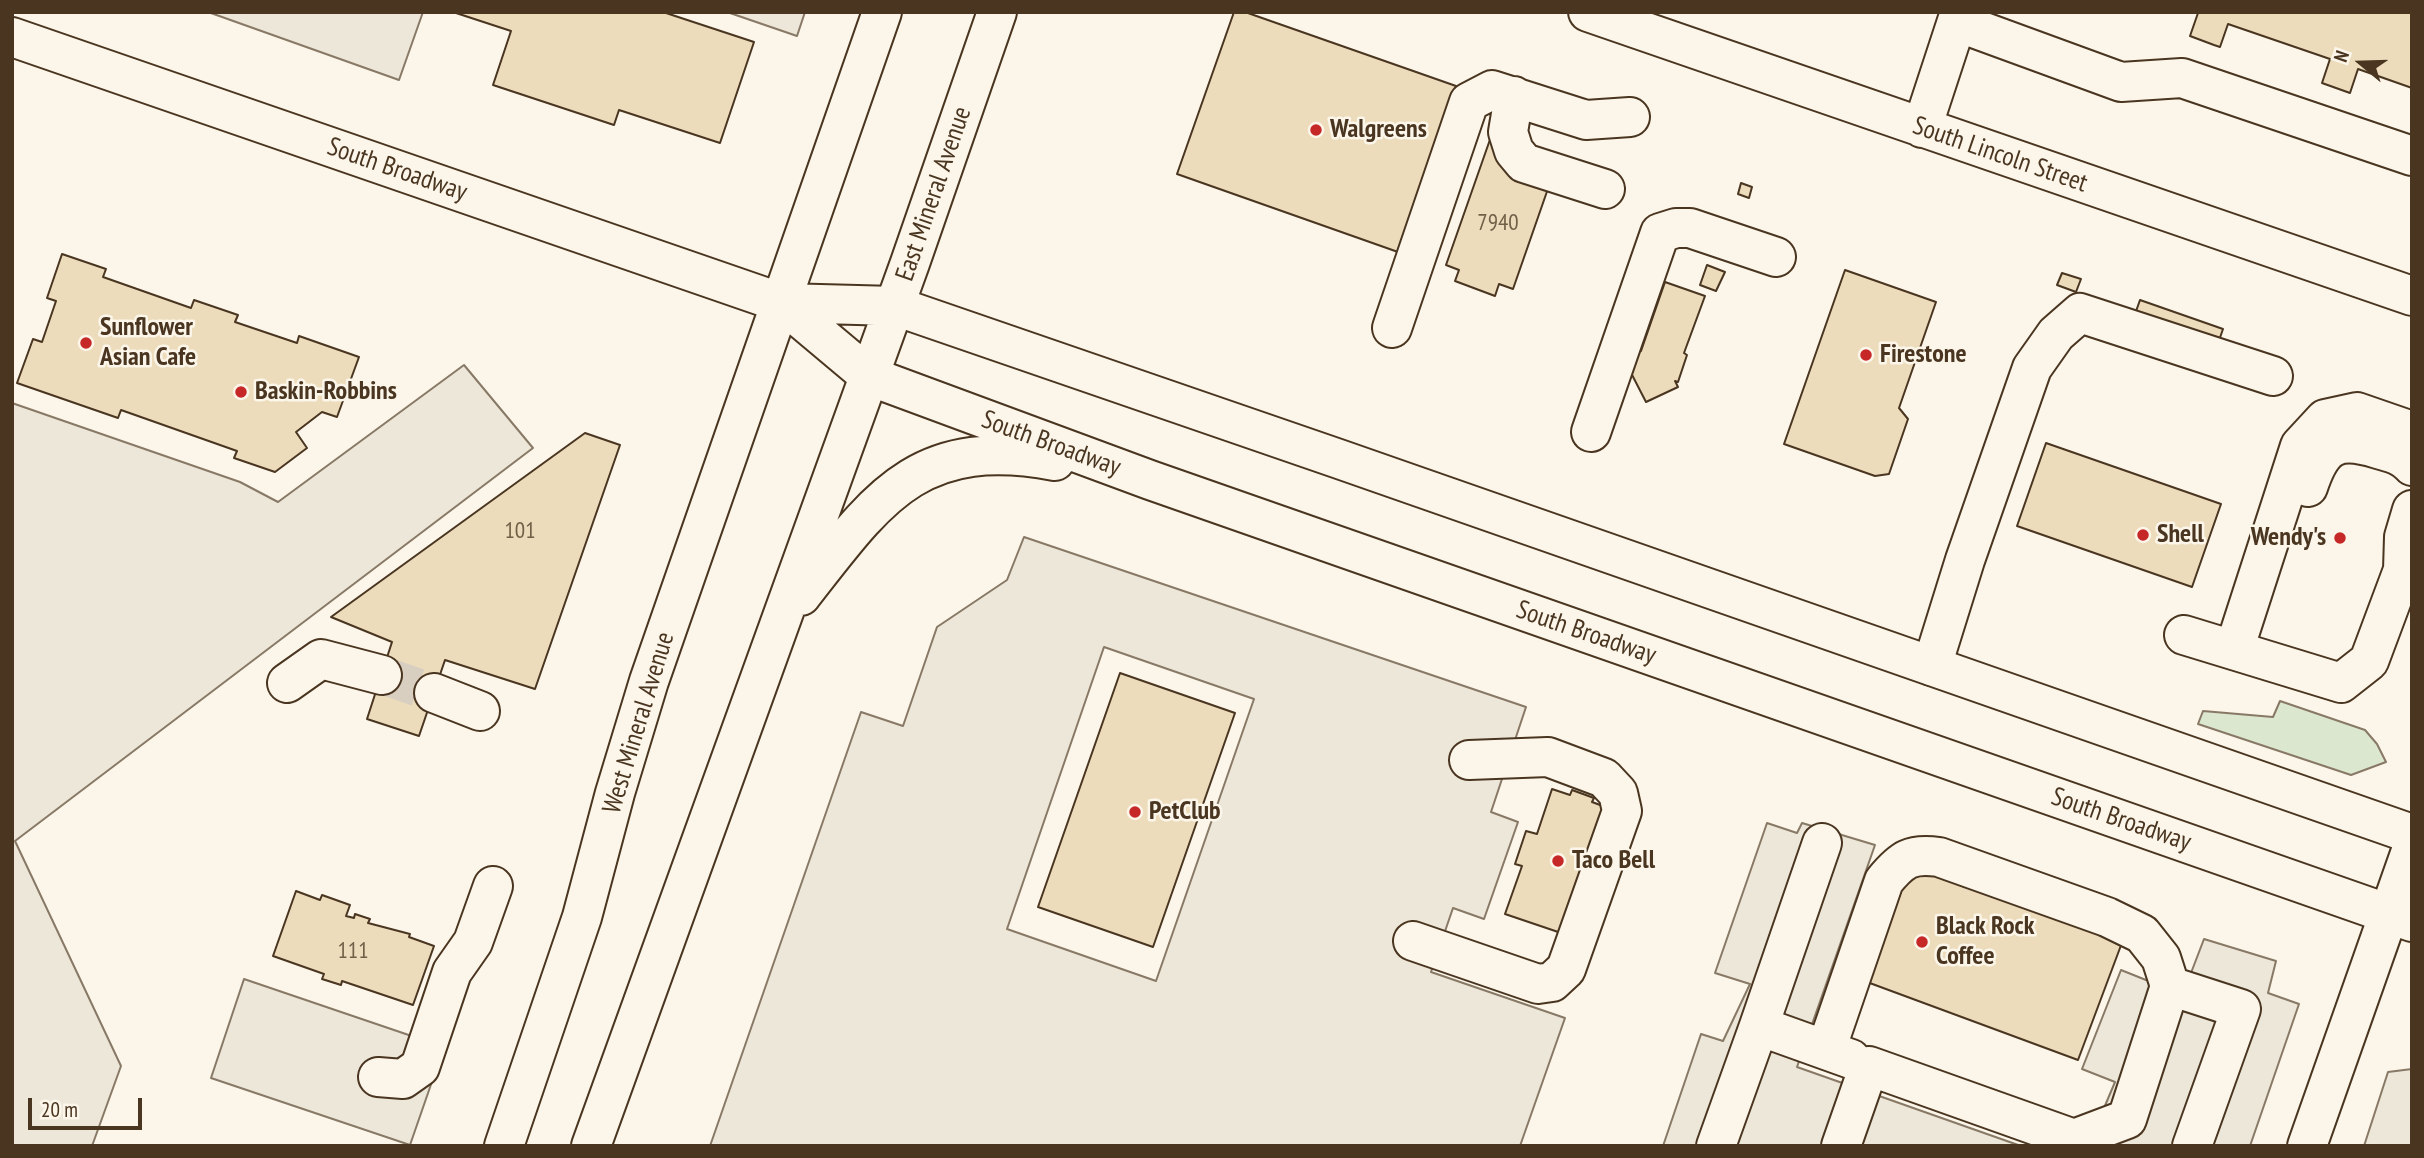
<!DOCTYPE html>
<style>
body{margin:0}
#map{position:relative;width:2424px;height:1158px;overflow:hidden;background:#fbf6e9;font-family:"PT Sans Narrow",sans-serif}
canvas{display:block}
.frame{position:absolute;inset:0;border:14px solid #4a3520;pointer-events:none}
.north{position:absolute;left:2326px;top:28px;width:70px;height:70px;-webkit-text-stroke:5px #fbf6e9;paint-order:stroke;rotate:289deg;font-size:19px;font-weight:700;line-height:28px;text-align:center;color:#4a3520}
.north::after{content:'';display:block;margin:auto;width:24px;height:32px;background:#4a3520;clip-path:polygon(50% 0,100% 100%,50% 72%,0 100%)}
.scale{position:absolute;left:28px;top:1098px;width:114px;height:32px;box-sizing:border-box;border:4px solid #4a3520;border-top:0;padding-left:9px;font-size:21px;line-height:24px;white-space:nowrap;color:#4a3520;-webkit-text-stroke:5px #fbf6e9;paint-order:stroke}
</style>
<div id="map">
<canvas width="2424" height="1158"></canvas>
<div class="frame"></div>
<div class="north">N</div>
<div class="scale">20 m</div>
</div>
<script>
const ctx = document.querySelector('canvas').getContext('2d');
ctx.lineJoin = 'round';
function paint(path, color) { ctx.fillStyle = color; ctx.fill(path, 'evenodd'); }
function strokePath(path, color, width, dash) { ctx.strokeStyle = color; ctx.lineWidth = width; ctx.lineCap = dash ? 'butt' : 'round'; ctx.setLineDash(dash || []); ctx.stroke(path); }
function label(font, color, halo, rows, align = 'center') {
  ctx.font = font + ' "PT Sans Narrow",sans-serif'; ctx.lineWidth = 5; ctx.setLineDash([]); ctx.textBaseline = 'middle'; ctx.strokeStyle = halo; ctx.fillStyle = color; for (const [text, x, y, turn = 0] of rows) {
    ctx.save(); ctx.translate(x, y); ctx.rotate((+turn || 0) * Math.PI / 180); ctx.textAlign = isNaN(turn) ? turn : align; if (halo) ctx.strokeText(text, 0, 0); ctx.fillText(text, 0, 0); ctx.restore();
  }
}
const green = new Path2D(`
 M 2280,701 L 2365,730 L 2377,744 L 2386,762 L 2351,775 L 2198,724 L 2203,711 L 2273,717 Z`);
const parking = new Path2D(`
 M 208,12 L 423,12 L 399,80 Z
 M 727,12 L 805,12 L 797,36 Z
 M 464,365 L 533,448 L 15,841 L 121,1066 L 92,1146 L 12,1146 L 12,403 L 240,482 L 278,502 Z
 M 1024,537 L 1526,707 L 1491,812 L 1518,822 L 1484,919 L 1453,908 L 1431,972 L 1565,1018 L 1520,1146 L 710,1146 L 861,712 L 903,726 L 937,627 L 1007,580 ZM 1104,647 L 1254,699 L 1156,981 L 1007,929 Z
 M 1767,823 L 1797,833 L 1802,823 L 1875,845 L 1797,1067 L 2021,1146 L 1663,1146 L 1701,1034 L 1723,1041 L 1750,984 L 1715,973 Z
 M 2204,939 L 2276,961 L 2268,993 L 2299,1004 L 2250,1146 L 2088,1146 L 2115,1082 L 2082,1069 L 2121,970 L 2146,980 L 2186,986 Z
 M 244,979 L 444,1047 L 410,1145 L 211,1078 Z
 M 2412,1069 L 2412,1146 L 2364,1146 L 2388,1072 Z`);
const building = new Path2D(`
 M 453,12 L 663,12 L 754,42 L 720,143 L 619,110 L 614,125 L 493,85 L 511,31 Z
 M 1234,12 L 1245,12 L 1456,86 L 1398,252 L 1177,174 Z
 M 2195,12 L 2412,12 L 2412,88 L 2358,69 L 2350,93 L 2322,83 L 2330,59 L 2228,24 L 2220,47 L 2214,45 L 2190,36 L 2198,13 Z
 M 1493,131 L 1551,180 L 1513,289 L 1499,284 L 1495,296 L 1455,281 L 1459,270 L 1446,265 Z
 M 1741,183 L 1752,187 L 1749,198 L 1738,194 Z
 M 62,254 L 106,269 L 103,277 L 191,308 L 194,300 L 238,315 L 235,322 L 297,343 L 299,336 L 359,357 L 337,417 L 322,412 L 296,432 L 307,448 L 275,472 L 234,458 L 237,451 L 121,410 L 118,418 L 17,383 L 33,339 L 42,342 L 56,301 L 47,298 Z
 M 1707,265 L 1725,272 L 1716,291 L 1700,285 Z
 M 1845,270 L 1936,302 L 1899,408 L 1908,419 L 1889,474 L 1875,476 L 1784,444 Z
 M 2062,273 L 2081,279 L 2076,292 L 2057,285 Z
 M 1665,282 L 1705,296 L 1684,353 L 1687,355 L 1678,382 L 1675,381 L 1678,387 L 1646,402 L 1629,369 L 1638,350 L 1641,351 Z
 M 2140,300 L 2223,329 L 2214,355 L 2124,345 Z
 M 585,433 L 620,445 L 535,689 L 445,660 L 419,736 L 367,719 L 392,642 L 331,617 Z
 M 2046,443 L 2221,504 L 2192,587 L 2017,526 Z
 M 1120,673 L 1235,713 L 1153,947 L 1038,907 Z
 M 1552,789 L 1570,795 L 1572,790 L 1594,798 L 1592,802 L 1611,809 L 1570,936 L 1505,914 L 1522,866 L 1515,864 L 1526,831 L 1537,834 Z
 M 1912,862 L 2123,940 L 2078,1060 L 1867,982 Z
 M 296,891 L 320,900 L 322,895 L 350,905 L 346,916 L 354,918 L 355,914 L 370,919 L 368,923 L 410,934 L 409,937 L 434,946 L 413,1005 L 342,981 L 341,985 L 322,979 L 324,974 L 273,956 Z`);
const minorTunnel = new Path2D(`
 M 382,675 L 434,693`);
const minor = new Path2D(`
 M 1588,12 L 2412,296
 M 1957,22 L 2121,82 L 2182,78 L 2412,156
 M 1514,96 L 1508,132 L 1514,151 L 1524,163 L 1605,189
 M 1922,128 L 1960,12
 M 1392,328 L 1469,102 L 1492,90 L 1586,120 L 1630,117
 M 1591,432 L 1660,233 L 1676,228 L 1690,228 L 1776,257
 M 2308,487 C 2322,445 2336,436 2378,449 C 2391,453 2403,455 2412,466
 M 2403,570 L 2404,537 L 2412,510
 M 2184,635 L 2341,683 L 2369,661 L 2403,570 L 2412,554
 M 2234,650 L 2300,446 L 2325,419 L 2357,412 L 2412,431
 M 1932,666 L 1965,560 L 2032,368 L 2056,334 L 2080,313 L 2273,376
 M 287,683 L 321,659 L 382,675
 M 434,693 L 480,711
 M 1413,941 L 1538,984 L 1552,982 L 1566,969 L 1622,811 L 1618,793 L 1604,778 L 1548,757 L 1469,760
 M 1759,1026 L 1822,843
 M 1826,1050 L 1884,881 C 1902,859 1911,853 1939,857 L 2107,917 L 2142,934 L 2161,958 L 2170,986
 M 378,1077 L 403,1079 L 420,1067 L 452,972 L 473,942 L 493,886
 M 1716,1146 L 1759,1026 L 1851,1059
 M 1841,1146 L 1869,1066 L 2074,1139 L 2127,1119 L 2170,986 L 2241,1009 L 2192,1146
 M 2307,1146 L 2412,848`);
const major = new Path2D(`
 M 12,37 L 782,303 L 895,306 L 1339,459 L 2412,834
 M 782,303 L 869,376 L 1150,480 L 2412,922
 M 801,596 C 877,499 917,435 1055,461
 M 504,1146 L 582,917 L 615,793 L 649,681 L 882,12
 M 591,1146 L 910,263 L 997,12`);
const markers = [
 [1316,130,7,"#c62828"],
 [86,343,7,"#c62828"],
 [1866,355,7,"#c62828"],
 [241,392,7,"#c62828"],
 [2143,535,7,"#c62828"],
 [2340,538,7,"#c62828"],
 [1135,812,7,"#c62828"],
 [1558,861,7,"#c62828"],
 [1922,942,7,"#c62828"]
];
const numberNames = [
 ["7940",1498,223],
 ["101",520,531],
 ["111",353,951]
];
const poiNames = [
 ["Walgreens",1330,130],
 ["Sunflower",100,328],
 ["Asian Cafe",100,358],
 ["Firestone",1880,355],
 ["Baskin-Robbins",255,392],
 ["Shell",2157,535],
 ["Wendy's",2326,538,"right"],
 ["PetClub",1149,812],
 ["Taco Bell",1572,861],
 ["Black Rock",1936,927],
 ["Coffee",1936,957]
];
const streetNames = [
 ["South Lincoln Street",2000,155,19],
 ["South Broadway",397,170,19],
 ["East Mineral Avenue",934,194,-71],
 ["South Broadway",1051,444,20],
 ["South Broadway",1586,633,19],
 ["West Mineral Avenue",639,723,-73],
 ["South Broadway",2121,820,19]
];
paint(green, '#dce7d0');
strokePath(green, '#887966', 2);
paint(parking, '#ede7d9');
strokePath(parking, '#887966', 2);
paint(building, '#ecdcbc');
strokePath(building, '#4a3520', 2);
strokePath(minorTunnel, '#d8cfc1', 38, [38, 19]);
strokePath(minor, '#4a3520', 42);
strokePath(major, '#4a3520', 42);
strokePath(minor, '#fbf6e9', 38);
strokePath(major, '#fbf6e9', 38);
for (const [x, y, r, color] of markers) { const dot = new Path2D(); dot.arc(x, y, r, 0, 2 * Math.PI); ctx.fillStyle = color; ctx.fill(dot); strokePath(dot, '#fbf6e9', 2.5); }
label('23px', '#725f47', null, numberNames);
label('bold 26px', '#4a3520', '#fbf6e9', poiNames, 'left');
label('26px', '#4a3520', '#fbf6e9', streetNames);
</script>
